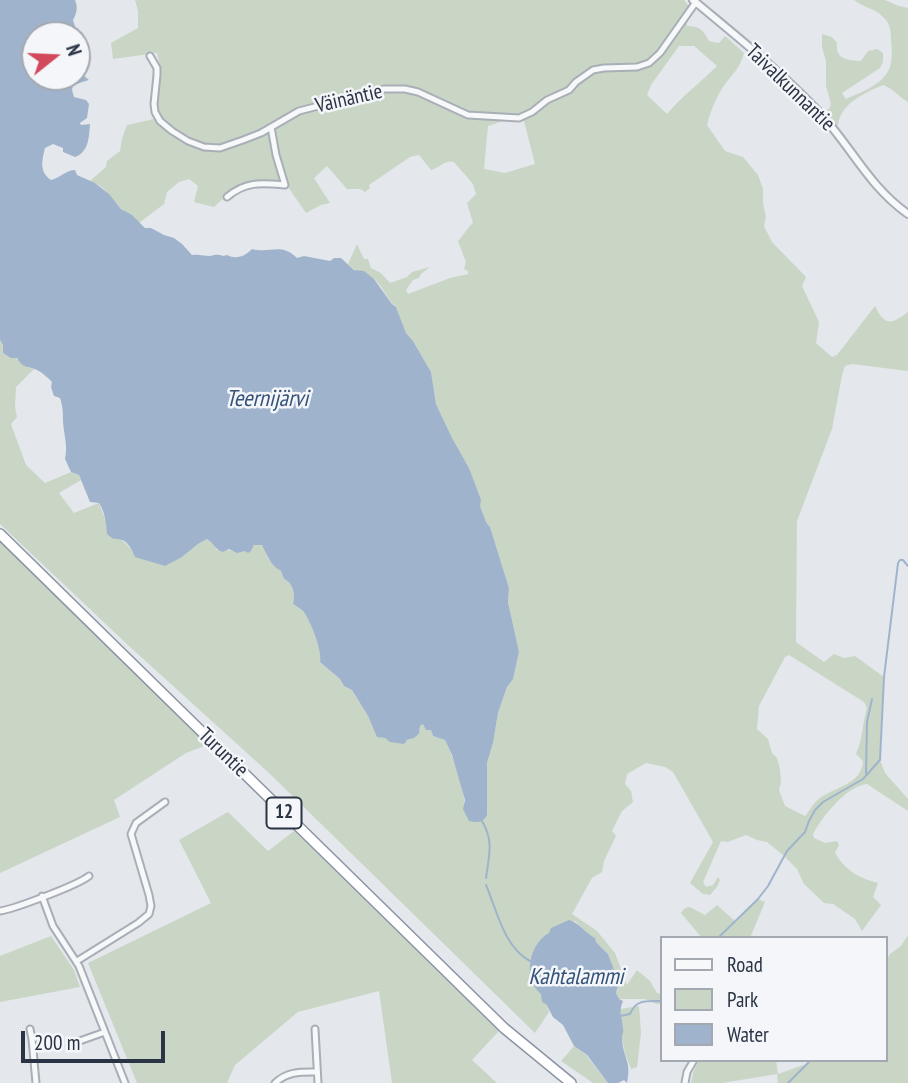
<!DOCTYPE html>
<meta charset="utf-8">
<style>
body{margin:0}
#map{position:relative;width:908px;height:1083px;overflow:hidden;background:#e4e7ec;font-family:"PT Sans Narrow",sans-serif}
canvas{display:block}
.legend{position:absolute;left:660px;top:936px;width:228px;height:126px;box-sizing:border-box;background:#f4f6f9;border:2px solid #a4a8b1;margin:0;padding:9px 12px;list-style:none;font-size:21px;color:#2b3445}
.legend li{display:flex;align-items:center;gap:14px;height:35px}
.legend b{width:35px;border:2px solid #a4a8b1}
.north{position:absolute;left:21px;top:21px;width:70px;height:70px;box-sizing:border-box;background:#f4f6f9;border:2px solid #a4a8b1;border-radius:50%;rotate:72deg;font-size:19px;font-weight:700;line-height:28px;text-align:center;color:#2b3445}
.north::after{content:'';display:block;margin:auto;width:24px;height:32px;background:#d1495b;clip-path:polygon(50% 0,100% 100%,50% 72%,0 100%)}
.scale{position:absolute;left:21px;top:1031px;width:144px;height:32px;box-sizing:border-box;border:4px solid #2b3445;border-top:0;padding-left:9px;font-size:21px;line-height:24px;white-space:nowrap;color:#2b3445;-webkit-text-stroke:5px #f4f6f9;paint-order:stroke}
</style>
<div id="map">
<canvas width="908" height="1083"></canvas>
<ul class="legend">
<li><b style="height:9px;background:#f7f8fa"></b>Road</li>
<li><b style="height:19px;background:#c9d6c5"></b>Park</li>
<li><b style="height:19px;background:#9fb4cc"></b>Water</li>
</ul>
<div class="north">N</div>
<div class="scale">200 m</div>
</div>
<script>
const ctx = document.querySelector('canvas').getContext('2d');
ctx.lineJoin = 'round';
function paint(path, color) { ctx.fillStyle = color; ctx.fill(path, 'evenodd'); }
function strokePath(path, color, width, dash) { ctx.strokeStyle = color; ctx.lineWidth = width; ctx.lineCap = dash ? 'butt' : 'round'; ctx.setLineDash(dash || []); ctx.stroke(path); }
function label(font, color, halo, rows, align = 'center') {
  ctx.font = font + ' "PT Sans Narrow",sans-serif'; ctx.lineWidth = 5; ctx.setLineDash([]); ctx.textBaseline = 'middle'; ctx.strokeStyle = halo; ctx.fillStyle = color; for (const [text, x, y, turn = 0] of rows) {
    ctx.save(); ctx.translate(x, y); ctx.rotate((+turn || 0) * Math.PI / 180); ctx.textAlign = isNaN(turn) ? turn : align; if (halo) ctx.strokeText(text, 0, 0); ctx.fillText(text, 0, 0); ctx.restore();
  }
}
const green = new Path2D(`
 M 135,0 L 684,0 L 688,5 L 687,26 C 700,26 704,31 709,41 L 719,43 L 725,36 L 744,53 C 739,70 733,73 723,87 C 716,98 710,112 707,125 L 725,151 L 743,157 L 758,175 L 763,189 L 763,203 L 766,217 L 764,226 L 772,242 L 806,277 L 802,286 L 819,322 L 816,343 L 832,357 L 837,355 L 875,306 C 885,327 892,324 908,312 L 908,371 L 852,364 L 845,366 L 842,375 L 832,429 L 797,521 L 796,642 L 824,662 L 834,654 L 844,658 L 855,656 L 884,677 L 880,760 L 885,773 L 908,799 L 908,811 L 867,784 C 845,787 823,816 813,834 L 814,838 L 825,843 L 837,841 L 839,845 L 835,853 C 846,871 859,878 878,883 L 873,897 L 881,905 L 862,931 L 855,919 L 833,904 L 824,903 L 804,884 L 797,869 L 784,856 L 767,842 L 757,840 L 746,835 L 728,842 L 721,841 L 703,882 L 706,887 L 713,885 L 718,877 L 720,880 L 717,887 L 710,895 L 703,894 L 690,883 L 713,842 L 673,772 L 665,767 L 646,763 L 627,774 L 625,784 L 631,791 L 633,802 L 622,811 L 612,831 L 616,836 L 604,861 L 602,872 L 592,878 L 572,914 L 597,931 L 615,953 L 627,985 L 637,970 L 650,981 L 657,993 L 661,994 L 661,1004 L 656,1004 L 645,999 L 619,999 L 616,993 L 618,989 L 608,954 L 575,921 L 549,933 L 530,961 L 549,1012 L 535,1033 L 269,773 L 129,646 L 0,524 L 0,340 C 6,350 23,367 34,369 L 16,387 L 15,407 L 17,417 L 11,424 L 26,465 L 45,483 L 71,472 L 79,475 L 81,480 L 59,493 L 74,513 L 99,503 L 106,522 L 107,534 C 123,540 128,542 135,557 L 182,557 L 198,544 L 207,539 L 212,542 L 217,550 L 251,551 L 254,545 L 262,544 L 268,559 L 281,571 L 284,579 C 294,584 295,594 293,604 C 295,605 301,609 303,611 C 311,622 322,649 320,662 L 340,679 L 344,686 L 352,690 L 368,716 L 377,736 C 395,740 401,747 419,734 L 420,726 L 423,724 L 431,730 L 433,736 L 445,740 C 453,758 467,790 464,810 L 487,815 L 487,763 L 493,743 L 498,713 L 507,687 L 513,678 L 519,653 L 508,602 L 509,588 L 490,527 L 486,522 L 480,506 L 469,468 L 452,439 L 436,404 L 431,372 L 413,341 L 406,333 L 396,307 C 387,299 383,286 374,279 C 365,272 356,273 348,264 L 357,244 L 364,259 L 368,259 L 371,268 L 381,273 L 390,283 L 407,277 L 412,272 L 430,267 L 421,274 L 419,278 L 413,280 L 406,290 L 408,294 L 450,278 L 468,274 L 468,271 L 464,269 L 466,262 L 458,241 C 464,235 467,228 473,223 L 467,203 L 476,194 L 473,184 L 454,162 C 445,159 439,168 431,170 L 419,155 L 410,157 L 369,185 L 370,188 L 365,192 L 360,189 L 347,189 L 327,166 L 314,178 L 330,203 L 321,205 L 306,213 L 286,184 L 267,181 L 230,192 L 214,207 L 194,202 L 198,186 L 189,179 L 179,182 L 167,192 L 164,204 L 139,223 C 133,217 127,214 121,208 C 109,197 107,187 90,181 L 106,167 L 107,161 L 120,151 L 122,138 L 127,125 L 154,119 L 161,71 L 157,53 L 113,59 L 111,43 L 138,28 L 138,11 ZM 679,46 L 694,46 L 717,66 C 700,83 681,97 667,114 L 647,95 L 651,85 ZM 503,121 L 524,121 L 535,164 L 505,173 L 484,169 L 488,126 ZM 789,655 L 864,702 L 867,708 C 862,724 863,739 856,754 L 863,761 C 862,784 835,787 820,798 C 814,802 810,810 805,816 L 785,806 L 779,790 L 781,782 L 780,769 L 777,758 L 772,753 L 768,739 L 757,729 L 759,706 L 785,657 Z
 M 854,0 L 885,0 L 899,6 L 908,8 L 908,102 C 899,97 893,88 883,85 C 865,93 840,103 838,126 L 825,110 L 829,109 L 831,104 L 826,86 L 826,61 L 822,47 L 822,34 L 832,37 L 837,43 C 835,60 848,60 861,61 L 868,51 L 877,49 L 883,53 L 883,62 L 880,68 L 842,93 L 846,99 C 859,93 879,86 887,73 C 893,65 892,50 891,40 C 891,31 890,22 882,16 C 874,8 862,7 854,0 Z
 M 0,539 L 207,745 L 186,753 L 114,800 L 120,817 L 0,873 Z
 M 228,812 L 268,851 L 294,831 L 499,1031 L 472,1060 L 497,1083 L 392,1083 L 379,991 L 298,1012 L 235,1065 L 227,1083 L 137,1083 L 88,963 L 211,903 L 179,840 Z
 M 758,899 L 765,902 L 750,938 L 702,938 L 681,913 L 685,908 L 690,907 L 705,915 L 717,905 L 736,922 Z
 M 908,935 L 908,1083 L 778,1083 L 777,1074 L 722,1083 L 691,1083 L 693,1073 L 699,1060 L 776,1060 L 778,1074 L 812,1062 L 813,1060 L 885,1060 L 885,963 L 890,954 L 901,946 Z
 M 51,936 L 74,970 L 80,987 L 0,1002 L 0,956 Z
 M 639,1006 L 641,1033 L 637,1067 L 631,1069 L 625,1053 L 622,1039 L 623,1027 L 620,1016 L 620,1009 Z
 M 574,1046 L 586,1055 L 608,1083 L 593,1083 L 561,1061 Z`);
const water = new Path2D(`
 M 0,0 L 75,0 C 78,7 77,13 73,20 L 77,33 L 80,35 L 77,55 L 86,68 L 77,71 L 77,35 L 35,35 L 35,77 L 77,77 L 77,76 L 83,75 L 89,80 L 73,85 L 72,90 L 74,97 L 86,100 L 89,104 L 87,118 L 80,123 L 81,125 L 90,124 C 89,137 89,152 75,157 L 63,152 L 63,148 L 53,144 L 45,148 C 42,160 39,172 51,180 C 60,178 66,170 75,170 L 77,175 L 95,183 L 109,194 L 121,209 L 132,215 L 145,228 L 151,228 L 164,235 L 174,238 L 182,244 L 192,255 C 200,254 204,256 210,256 C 216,255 217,254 223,256 L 227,255 C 237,260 245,256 252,249 C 271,254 280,242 297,258 L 304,256 L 330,261 L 334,258 L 341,258 L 354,270 L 364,271 L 374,279 L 392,304 L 396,307 L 406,333 L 413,341 L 431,372 L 436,404 L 452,438 L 469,468 L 481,500 L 480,506 L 486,522 L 490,527 L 509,588 L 508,602 L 519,652 L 513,679 L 507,687 L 498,713 L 493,743 L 487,763 L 487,815 C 483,823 477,823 469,821 L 463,809 L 465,800 L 452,755 L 445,740 L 433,736 L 431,730 L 426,730 L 423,724 L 420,726 L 419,734 L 414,738 L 407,740 L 404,744 L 390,742 L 385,738 L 377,737 L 368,716 L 352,690 L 344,686 L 340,679 L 320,662 C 322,650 311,622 303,611 C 301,609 295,605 293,604 C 295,594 294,584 284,579 L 281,571 C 270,565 267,555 262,545 L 254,545 L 251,551 L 248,553 L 245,551 L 237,553 L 229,549 L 223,552 C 215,550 214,543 207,539 L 198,544 L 182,557 L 165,566 L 135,557 C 132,551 129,542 122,540 C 114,538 115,541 107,534 C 106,523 105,512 99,503 L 90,502 L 79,475 L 71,472 L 65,459 C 68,446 64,435 63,422 C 63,413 63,407 60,398 L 54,396 L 51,387 L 52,382 C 48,378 43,373 37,370 C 28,366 22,368 17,358 L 11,358 L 3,353 L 3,345 L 0,340 Z
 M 569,920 C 580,923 585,933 595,938 L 596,942 L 608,954 L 619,983 L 616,993 L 619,999 L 623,1001 C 618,1014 622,1015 623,1028 C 624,1031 622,1035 622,1039 C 623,1058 632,1061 627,1083 L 624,1080 L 618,1083 L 608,1083 L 587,1055 L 574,1046 L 563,1025 L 553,1017 L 546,1004 L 542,1002 L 541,994 C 522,978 529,944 549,933 L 551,928 Z`);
const stream = new Path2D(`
 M 866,774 L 867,722 L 872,699
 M 482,821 C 494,841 489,856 486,878
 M 486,885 C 497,911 504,947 530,961
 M 718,938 L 758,899 L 768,886 L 787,851 L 805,832 L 809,821 L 815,810 L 823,802 L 863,779 L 880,760 L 884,677 L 898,563 L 900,560 L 903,560 L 908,566
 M 620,1016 L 630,1014 C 636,999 647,1001 661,1001
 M 788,1083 L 811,1060`);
const minor = new Path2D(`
 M 150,56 L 157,68 L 157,75 L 154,104 L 155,112 L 160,121 L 172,131 L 188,141 L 204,147 L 220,148 L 243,140 L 261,133 L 299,111 L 384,89 L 405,89 L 418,92 L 468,115 L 519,118 L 532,112 L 547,100 L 569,90 L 576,82 L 593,70 L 604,68 L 637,67 L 649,63 L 660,53 L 696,2
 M 227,197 C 246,181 261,183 285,185 L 276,155 L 271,127
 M 42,896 L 53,926 L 79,966 L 125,1083
 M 0,911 C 14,909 78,885 89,876
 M 77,961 L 138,923 L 149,914 L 151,906 L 149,895 L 131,834 L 136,823 L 165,802
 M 30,1029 L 32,1039 L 36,1083
 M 315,1029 L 318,1083
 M 71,1044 L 105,1032
 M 275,1083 C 288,1071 301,1072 317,1072
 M 685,1083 L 687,1072 L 694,1060`);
const tertiary = new Path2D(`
 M 693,0 C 735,35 779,70 817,110 C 850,144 867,185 908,214`);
const trunk = new Path2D(`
 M 0,534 L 504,1028 L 571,1083`);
const shields = [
 [284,813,35]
];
const shieldNames = [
 ["12",284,813]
];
const streetNames = [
 ["Taivalkunnantie",790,88,44],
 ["Väinäntie",349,99,-13],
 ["Turuntie",223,753,44]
];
const waterNames = [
 ["Teernijärvi",267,399],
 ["Kahtalammi",576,977]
];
paint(green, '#c9d6c5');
paint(water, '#9fb4cc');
strokePath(stream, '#9fb4cc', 2);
strokePath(minor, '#a9aeb7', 9);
strokePath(tertiary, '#a9aeb7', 10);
strokePath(trunk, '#8b94a3', 12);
strokePath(minor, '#f7f8fa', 5);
strokePath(tertiary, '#f7f8fa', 6);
strokePath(trunk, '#fff', 9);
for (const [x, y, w] of shields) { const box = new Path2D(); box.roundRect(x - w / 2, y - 15.5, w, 31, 5); ctx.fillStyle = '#f4f6f9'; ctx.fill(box); strokePath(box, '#2b3445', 2); }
label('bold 19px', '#2b3445', null, shieldNames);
label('21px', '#2b3445', '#f4f6f9', streetNames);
label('italic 23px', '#34527a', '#f4f6f9', waterNames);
</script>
